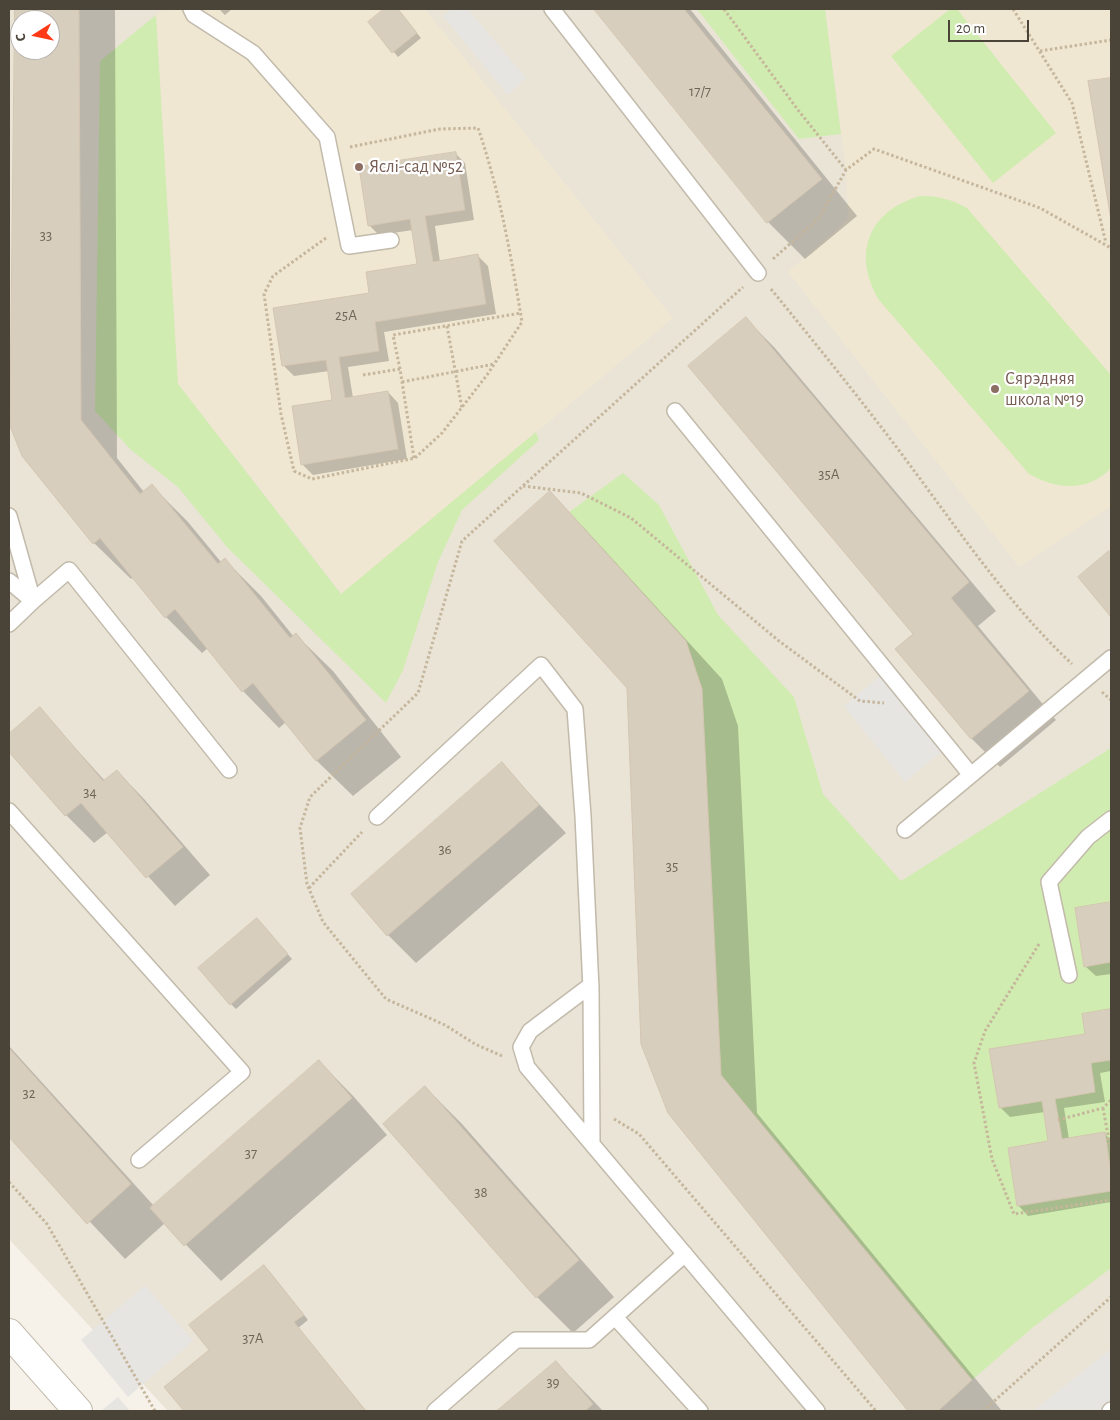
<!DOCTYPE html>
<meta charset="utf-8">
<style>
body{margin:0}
#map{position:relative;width:1120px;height:1420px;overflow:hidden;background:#f6f2ea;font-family:"Alegreya Sans",sans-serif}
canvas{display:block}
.frame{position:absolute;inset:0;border:10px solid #4a4337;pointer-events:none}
.north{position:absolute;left:10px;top:10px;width:50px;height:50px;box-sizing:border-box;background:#fff;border:1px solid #b7b4af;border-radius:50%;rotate:260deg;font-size:14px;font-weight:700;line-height:20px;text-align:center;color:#4a4337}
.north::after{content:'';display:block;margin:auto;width:18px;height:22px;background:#ff3a17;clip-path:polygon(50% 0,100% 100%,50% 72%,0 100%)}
.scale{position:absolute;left:948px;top:20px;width:81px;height:22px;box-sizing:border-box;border:2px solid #4a4337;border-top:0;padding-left:6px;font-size:15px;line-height:18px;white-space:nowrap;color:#4a4337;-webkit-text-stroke:4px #fff;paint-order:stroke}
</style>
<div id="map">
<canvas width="1120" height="1420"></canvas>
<div class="frame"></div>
<div class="north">С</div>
<div class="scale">20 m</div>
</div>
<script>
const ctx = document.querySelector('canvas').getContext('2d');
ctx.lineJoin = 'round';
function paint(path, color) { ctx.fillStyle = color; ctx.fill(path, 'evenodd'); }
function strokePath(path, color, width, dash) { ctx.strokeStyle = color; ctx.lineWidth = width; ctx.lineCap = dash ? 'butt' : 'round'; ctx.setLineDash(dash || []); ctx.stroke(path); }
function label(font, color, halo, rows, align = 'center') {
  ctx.font = font + ' "Alegreya Sans",sans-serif'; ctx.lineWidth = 4.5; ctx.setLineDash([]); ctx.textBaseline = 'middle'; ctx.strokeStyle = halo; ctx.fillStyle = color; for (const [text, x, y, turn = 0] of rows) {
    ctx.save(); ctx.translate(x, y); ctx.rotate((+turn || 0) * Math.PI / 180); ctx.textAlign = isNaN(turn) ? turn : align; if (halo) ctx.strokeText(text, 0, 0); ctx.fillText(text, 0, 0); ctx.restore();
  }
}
const residential = new Path2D(`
 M 9,9 L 1111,9 L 1111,1411 L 168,1411 L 9,1239 ZM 20,20 L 50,20 L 50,50 L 20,50 Z`);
const education = new Path2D(`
 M 163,9 L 425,9 L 673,318 L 342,594 L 178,384 L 156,15 Z
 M 825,9 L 1111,9 L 1111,506 L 1019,567 L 788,272 L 848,219 L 846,170 Z`);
const green = new Path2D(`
 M 697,9 L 825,9 L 841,134 L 799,139 Z
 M 950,9 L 957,9 L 1056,133 L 993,183 L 891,56 Z
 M 156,15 L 178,384 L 341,594 L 536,432 L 539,440 L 462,510 L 438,562 L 403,670 L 386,703 L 227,547 L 178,487 L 131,450 L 95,411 L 100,61 Z
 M 920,196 C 938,196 951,199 967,208 L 1111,375 L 1111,468 C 1088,493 1055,489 1029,474 L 879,300 C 852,254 868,211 920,196 Z
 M 623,473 L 659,505 L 718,615 L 794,697 L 823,794 L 901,881 L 1111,748 L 1111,1268 L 1032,1328 L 972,1380 L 721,1075 L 702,689 L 686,641 L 569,512 Z`);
const parking = new Path2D(`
 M 451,9 L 468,9 L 526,78 L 508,95 L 443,16 Z
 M 880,676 L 941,752 L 905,782 L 844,706 Z
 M 145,1285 L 193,1341 L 128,1397 L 81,1340 Z
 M 1111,1349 L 1111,1411 L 1033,1411 Z
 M 118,1397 L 130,1411 L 101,1411 Z`);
const shadow = new Path2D(`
 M 16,9 L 115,9 L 117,458 L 144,492 L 152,486 L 188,522 L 221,562 L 225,560 L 261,596 L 294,637 L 296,635 L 333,671 L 401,757 L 353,796 L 316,760 L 286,722 L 279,728 L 243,691 L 208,648 L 202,653 L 166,617 L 133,577 L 131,579 L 94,543 L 12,426 ZM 20,20 L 50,20 L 50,50 L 20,50 Z
 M 219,9 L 232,9 L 225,15 Z
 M 386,9 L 397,9 L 421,38 L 398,57 L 369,22 Z
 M 595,9 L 690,9 L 857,216 L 805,259 L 768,222 Z
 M 1111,79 L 1111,217 L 1089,83 Z
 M 455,153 L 465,163 L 474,220 L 435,226 L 440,262 L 478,256 L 488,266 L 496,314 L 384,332 L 389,361 L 348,367 L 353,398 L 388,392 L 398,403 L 407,459 L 313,475 L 302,464 L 334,401 L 329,371 L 294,376 L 284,366 L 275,309 L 371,294 L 419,265 L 413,230 L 379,235 L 369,225 Z
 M 746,319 L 774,347 L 996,611 L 978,626 L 1056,720 L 1000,767 L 972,739 L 897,649 L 915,634 Z
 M 550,493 L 586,530 L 722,679 L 738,726 L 757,1113 L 1002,1411 L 910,1411 L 669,1112 L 628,687 Z
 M 1109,553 L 1111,555 L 1111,615 L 1080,577 Z
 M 40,709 L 105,781 L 117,771 L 144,799 L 210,875 L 175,906 L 108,832 L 94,843 L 66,815 L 9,750 L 9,736 Z
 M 502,764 L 566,833 L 416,963 L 388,935 L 353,894 Z
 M 1111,904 L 1111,974 L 1096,976 L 1085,966 L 1076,909 Z
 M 261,924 L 292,959 L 236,1009 L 231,1004 Z
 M 1111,1010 L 1111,1071 L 1100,1073 L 1105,1102 L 1064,1108 L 1069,1139 L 1104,1133 L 1111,1140 L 1111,1202 L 1028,1216 L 1018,1205 L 1050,1142 L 1045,1112 L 1010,1117 L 1000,1107 L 1087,1035 L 1083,1015 Z
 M 9,1046 L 154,1206 L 319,1061 L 355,1098 L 387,1135 L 221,1281 L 165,1223 L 125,1259 L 9,1136 Z
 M 425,1087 L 462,1124 L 614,1297 L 573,1333 L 537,1297 Z
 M 269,1271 L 308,1320 L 298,1328 L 366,1411 L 186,1411 L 166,1387 L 211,1350 Z
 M 556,1362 L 603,1411 L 499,1411 Z`);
const building = new Path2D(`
 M 15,9 L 79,9 L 81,420 L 140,494 L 152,484 L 218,564 L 225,558 L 290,638 L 296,633 L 366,720 L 316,761 L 253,683 L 242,692 L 175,609 L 165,618 L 100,538 L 93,544 L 22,456 L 10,426 ZM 20,20 L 50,20 L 50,50 L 20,50 Z
 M 384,9 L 398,9 L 417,33 L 392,53 L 368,22 Z
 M 594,9 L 684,9 L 822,179 L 767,223 Z
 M 1111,78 L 1111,220 L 1088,81 Z
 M 456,152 L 465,210 L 425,216 L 433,262 L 478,254 L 486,304 L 375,322 L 379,351 L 339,357 L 345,398 L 388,391 L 398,449 L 301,465 L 292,406 L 332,400 L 326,360 L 282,366 L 273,308 L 369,293 L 366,272 L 417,264 L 410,219 L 368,226 L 359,167 Z
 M 746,317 L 969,582 L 951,598 L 1029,691 L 971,739 L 895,649 L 913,634 L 688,366 Z
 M 550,491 L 686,641 L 702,689 L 721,1075 L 972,1380 L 938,1411 L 908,1411 L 668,1113 L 641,1044 L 627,688 L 494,541 Z
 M 1109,551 L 1111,553 L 1111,617 L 1078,577 Z
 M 40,707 L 103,781 L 117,770 L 183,847 L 146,878 L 81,803 L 65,816 L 9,752 L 9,734 Z
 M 502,762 L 539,805 L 387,936 L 351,894 Z
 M 1111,902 L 1111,962 L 1084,967 L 1075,908 Z
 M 257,918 L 288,954 L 230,1005 L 198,968 Z
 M 1111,1009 L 1111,1060 L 1091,1063 L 1095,1092 L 1055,1099 L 1062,1139 L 1105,1132 L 1111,1173 L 1111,1191 L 1017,1206 L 1008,1148 L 1048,1141 L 1042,1101 L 999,1108 L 989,1049 L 1085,1034 L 1082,1014 Z
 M 9,1048 L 131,1184 L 87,1224 L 9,1137 Z
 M 319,1060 L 352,1098 L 184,1246 L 150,1208 Z
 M 425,1086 L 579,1260 L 536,1298 L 383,1124 Z
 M 264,1265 L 304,1315 L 294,1322 L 366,1411 L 184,1411 L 164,1387 L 209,1350 L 189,1325 Z
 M 556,1361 L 593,1404 L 585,1411 L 497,1411 Z`);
const path = new Path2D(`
 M 724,9 L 798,110 L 846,170
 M 1013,9 L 1072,103 L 1106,243
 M 1040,51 L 1111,40
 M 326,238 L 273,276 L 264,294 L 281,414 L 294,471 L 312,479 L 415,458 L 442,433 L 487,375 L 522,322 C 511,256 500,192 478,128 L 440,129 L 350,147
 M 773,259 L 819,218 L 846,170 L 874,149 L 1040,208 L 1111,248
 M 771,289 C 819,348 867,407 912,468 C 962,535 1010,606 1072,664
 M 447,326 L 462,408
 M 400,369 L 393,335 L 521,313
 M 363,375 L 400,369 L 414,458
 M 402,382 L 494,364
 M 523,486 L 581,493 L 631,518 L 779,641 L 860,701 L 884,703
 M 1102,692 L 1111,700
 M 309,888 L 362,832
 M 1039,944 L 985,1031 L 974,1063 L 992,1159 L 1014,1214 L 1111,1200
 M 502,1056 L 475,1044 L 445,1025 L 386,999 L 323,922 L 307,884 L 300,828 L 310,797 L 418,693 L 462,541 L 743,287
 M 1103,1108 L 1111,1151
 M 614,1119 L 639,1134 L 876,1411
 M 1058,1120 L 1103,1108 L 1111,1100
 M 9,1182 L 47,1224 L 155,1411
 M 983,1411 L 1111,1297`);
const lane = new Path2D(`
 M 191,9 L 194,15 L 253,53 L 327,137 L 349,246 L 391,240
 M 552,9 L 758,273
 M 675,411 L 971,775 L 1111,658
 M 9,516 L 33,601 L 69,570 L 229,770
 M 9,581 L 33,601 L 9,624
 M 9,811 L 242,1072 L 139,1160
 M 377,817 L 541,665 L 575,709 L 583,816 L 591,989 L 592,1144
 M 905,830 L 971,775
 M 1069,975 L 1049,882 L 1088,837 L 1111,819
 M 591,985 L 530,1031 L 521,1047 L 527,1067 L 817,1411
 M 615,1317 L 700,1411
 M 435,1411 L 516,1340 L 589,1340 L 685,1254
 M 1110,1411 L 1111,1410`);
const street = new Path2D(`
 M 9,1333 L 78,1411`);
const markers = [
 [359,167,5,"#8d6e63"],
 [995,389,5,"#8d6e63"]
];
const numberNames = [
 ["17/7",700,91],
 ["33",46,235],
 ["25А",346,315],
 ["35А",829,474],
 ["34",90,792],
 ["36",445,849],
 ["35",672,866],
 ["32",29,1093],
 ["37",251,1153],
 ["38",481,1192],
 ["37А",253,1338],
 ["39",553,1382]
];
const educationNames = [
 ["Яслі-сад №52",369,167],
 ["Сярэдняя",1005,379],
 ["школа №19",1005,400]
];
paint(residential, '#eae4d7');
paint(education, '#f0e7d3');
paint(green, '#d1ecb0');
paint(parking, '#e7e5e1');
paint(shadow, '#0003');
paint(building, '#d8cebe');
strokePath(building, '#d4c6b1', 1);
strokePath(lane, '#c2baab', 18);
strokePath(street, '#c2baab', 30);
strokePath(path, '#c5b69c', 3, [2.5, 2.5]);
strokePath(lane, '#fff', 15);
strokePath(street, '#fff', 28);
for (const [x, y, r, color] of markers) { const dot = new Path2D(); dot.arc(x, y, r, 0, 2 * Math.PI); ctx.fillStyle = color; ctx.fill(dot); strokePath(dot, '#fff', 2); }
label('15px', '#6e6659', null, numberNames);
label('18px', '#785e54', '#fff', educationNames, 'left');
</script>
